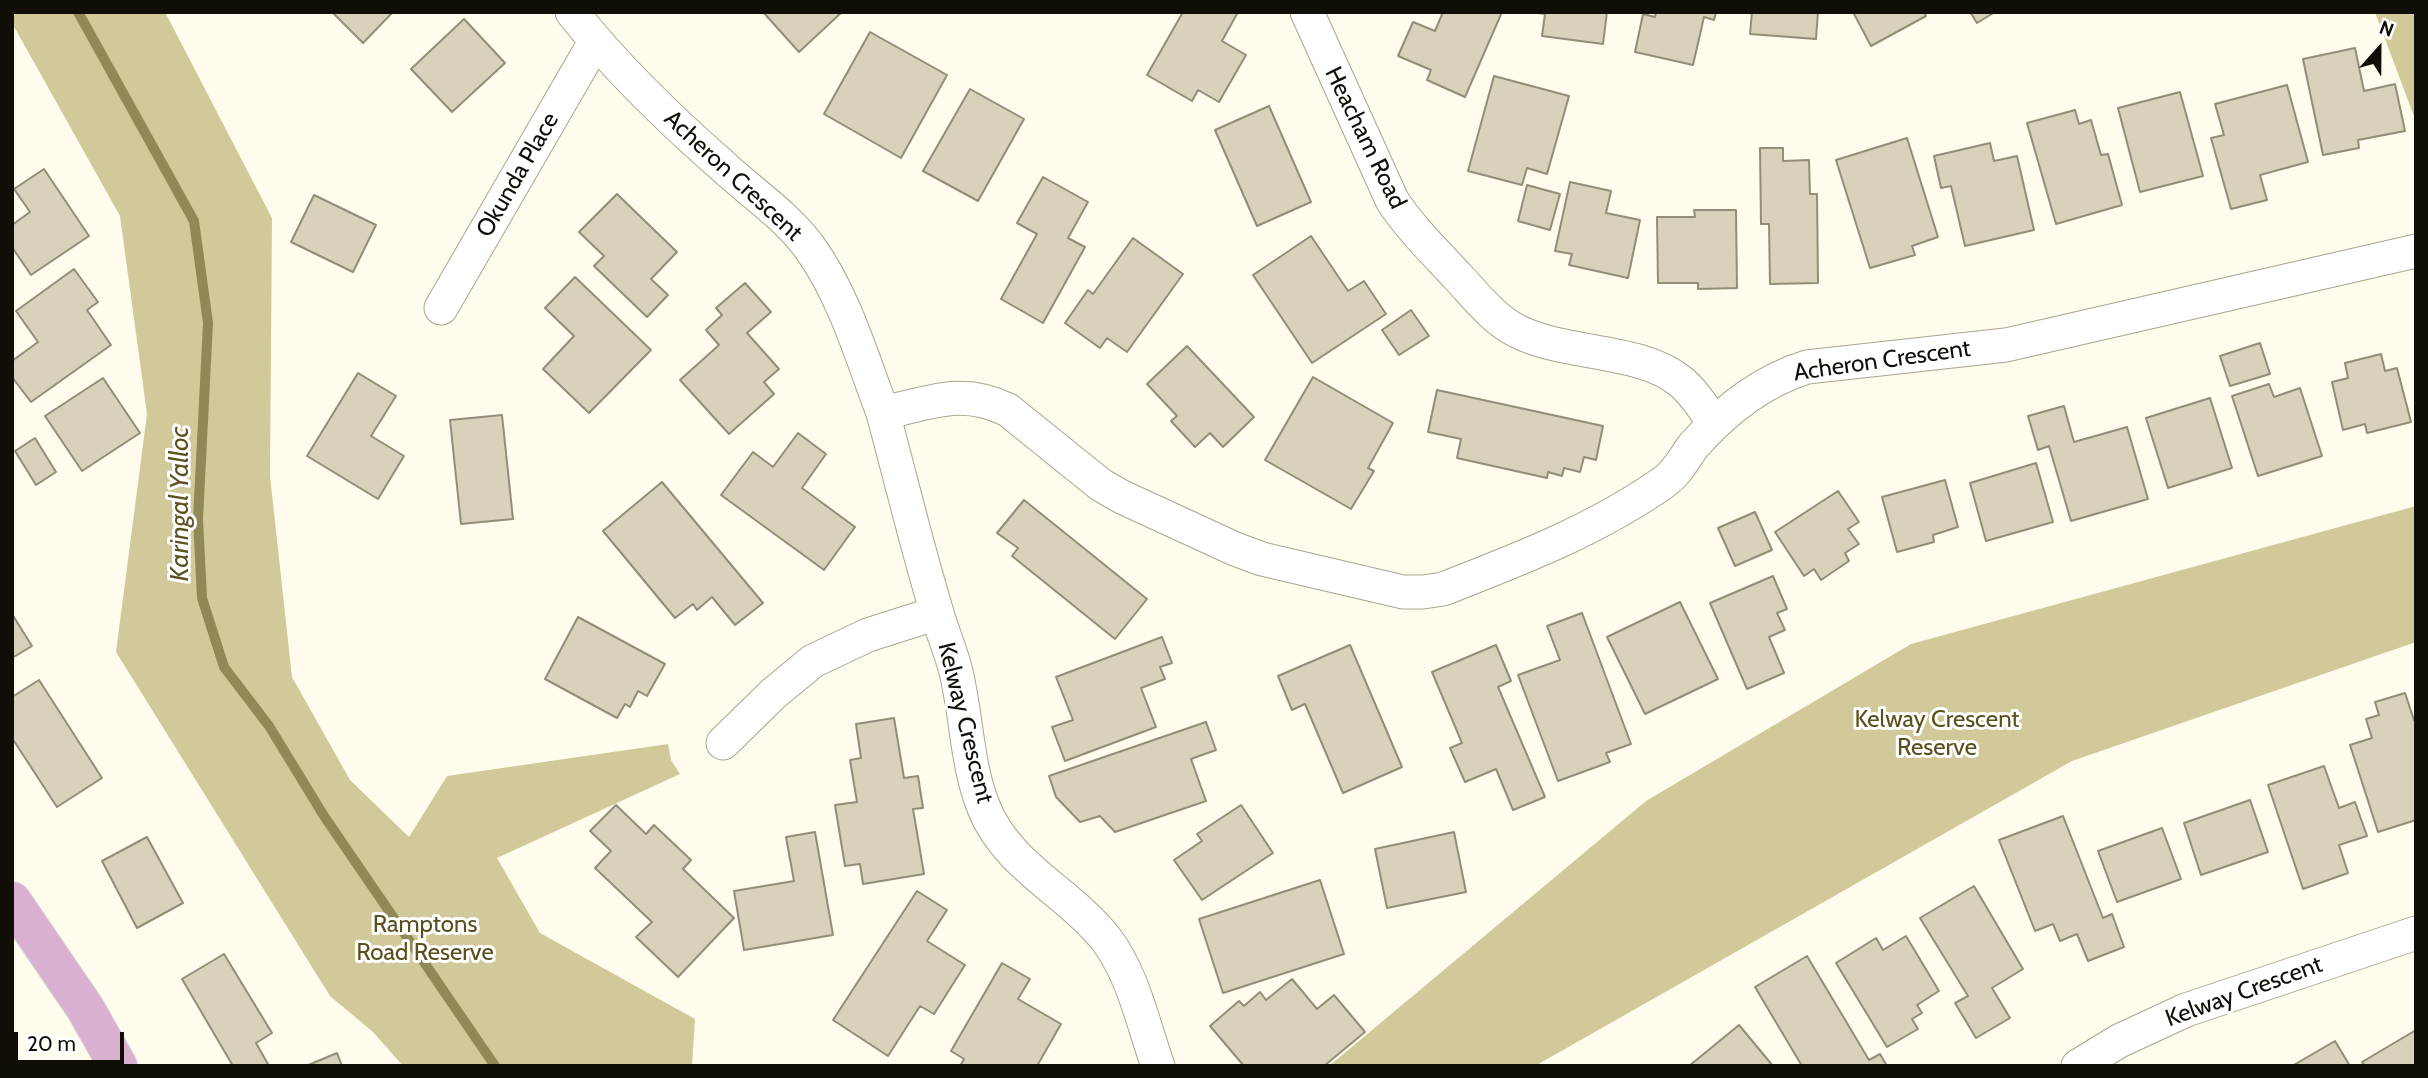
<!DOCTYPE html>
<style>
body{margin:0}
#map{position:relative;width:2428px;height:1078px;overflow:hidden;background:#fffced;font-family:Cabin,sans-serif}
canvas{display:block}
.frame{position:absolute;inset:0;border:14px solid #100e06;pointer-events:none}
.north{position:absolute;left:2344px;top:14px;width:70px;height:70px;-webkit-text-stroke:5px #fff;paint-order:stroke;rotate:21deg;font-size:19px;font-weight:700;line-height:28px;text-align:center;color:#100e06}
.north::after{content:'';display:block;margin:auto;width:24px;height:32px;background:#100e06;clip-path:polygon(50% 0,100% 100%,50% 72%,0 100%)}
.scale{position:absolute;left:14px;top:1032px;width:110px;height:32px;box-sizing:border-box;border:4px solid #100e06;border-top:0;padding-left:9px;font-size:21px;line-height:24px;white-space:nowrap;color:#100e06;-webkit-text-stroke:5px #fff;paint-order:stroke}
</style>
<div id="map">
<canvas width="2428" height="1078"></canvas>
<div class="frame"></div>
<div class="north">N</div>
<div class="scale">20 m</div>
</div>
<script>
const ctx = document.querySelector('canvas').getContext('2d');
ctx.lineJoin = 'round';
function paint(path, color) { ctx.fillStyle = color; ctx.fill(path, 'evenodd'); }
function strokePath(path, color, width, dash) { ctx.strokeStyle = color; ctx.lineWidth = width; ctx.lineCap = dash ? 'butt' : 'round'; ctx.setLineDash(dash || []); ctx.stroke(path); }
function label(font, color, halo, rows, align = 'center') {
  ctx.font = font + ' Cabin,sans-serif'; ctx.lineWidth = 6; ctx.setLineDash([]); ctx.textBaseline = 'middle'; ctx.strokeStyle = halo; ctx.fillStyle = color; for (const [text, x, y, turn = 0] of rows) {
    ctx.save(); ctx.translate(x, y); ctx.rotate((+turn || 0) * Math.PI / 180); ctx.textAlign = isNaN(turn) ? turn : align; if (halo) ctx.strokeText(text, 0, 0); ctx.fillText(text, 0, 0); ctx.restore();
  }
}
const green = new Path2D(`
 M 12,12 L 165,12 L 272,218 L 270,476 L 292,677 L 350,780 L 409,837 L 447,776 L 668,744 L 671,760 L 680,774 L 497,858 L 540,933 L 695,1019 L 692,1066 L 403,1066 L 373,1032 L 330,996 L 116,652 L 147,414 L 120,216 L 12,23 Z
 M 2375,12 L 2416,12 L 2416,122 Z
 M 2416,506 L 2416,642 L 2072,761 L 1535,1066 L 1329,1066 L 1646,801 L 1911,644 Z`);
const stream = new Path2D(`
 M 78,12 L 194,221 L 208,323 L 198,519 L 202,598 L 224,667 L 269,726 L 324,816 L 495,1066`);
const building = new Path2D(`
 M 332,12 L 393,12 L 363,43 Z
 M 763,12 L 842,12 L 799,52 Z
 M 1183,12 L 1238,12 L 1222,41 L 1246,55 L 1219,102 L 1198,90 L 1192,101 L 1147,75 Z
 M 1443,12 L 1502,12 L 1465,97 L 1427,80 L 1431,70 L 1398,56 L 1413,22 L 1435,31 Z
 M 1607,12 L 1603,44 L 1542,36 L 1545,14 L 1538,13 Z
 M 1656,12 L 1716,12 L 1714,20 L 1704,17 L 1693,65 L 1635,52 L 1643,14 L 1655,17 Z
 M 1752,12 L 1818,12 L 1816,39 L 1750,34 Z
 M 1853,12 L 1924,12 L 1926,16 L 1871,46 Z
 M 1970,12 L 1995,12 L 1977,23 Z
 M 464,19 L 505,63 L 452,112 L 411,69 Z
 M 870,32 L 947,75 L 901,158 L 824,114 Z
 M 2355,48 L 2364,91 L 2395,84 L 2405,131 L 2358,140 L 2359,148 L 2323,155 L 2303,59 Z
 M 1494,76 L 1569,96 L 1547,174 L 1527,168 L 1522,185 L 1468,171 Z
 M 2287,85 L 2308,162 L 2260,175 L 2267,200 L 2231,209 L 2211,138 L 2224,135 L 2215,104 Z
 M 970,89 L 1024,119 L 978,201 L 923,171 Z
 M 2180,92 L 2203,176 L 2140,192 L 2118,108 Z
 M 1269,106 L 1311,202 L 1257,226 L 1215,130 Z
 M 2075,110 L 2079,124 L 2091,120 L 2101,155 L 2108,154 L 2122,205 L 2056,224 L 2027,123 Z
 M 1907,138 L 1938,237 L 1912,246 L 1915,255 L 1870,268 L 1836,160 Z
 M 1990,143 L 1994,161 L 2017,156 L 2034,230 L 1965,246 L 1951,186 L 1941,188 L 1934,156 Z
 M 1760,148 L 1783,148 L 1783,161 L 1809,160 L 1810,194 L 1817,194 L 1818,283 L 1770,284 L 1769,224 L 1761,224 Z
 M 44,169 L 89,236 L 31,275 L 12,247 L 12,225 L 30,212 L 14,189 Z
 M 1043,177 L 1088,202 L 1068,238 L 1085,247 L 1043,323 L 1001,299 L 1037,234 L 1017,223 Z
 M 1570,182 L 1611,191 L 1606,213 L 1640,220 L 1628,278 L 1569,265 L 1572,254 L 1555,251 Z
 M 1527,185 L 1560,194 L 1550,230 L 1518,221 Z
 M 617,194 L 677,252 L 651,279 L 668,295 L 647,317 L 594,266 L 604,256 L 579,232 Z
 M 314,195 L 376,225 L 353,272 L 291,242 Z
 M 1694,210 L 1736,210 L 1737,288 L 1698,289 L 1698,283 L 1658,283 L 1657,217 L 1695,217 Z
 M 1311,236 L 1348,291 L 1364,281 L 1386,314 L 1312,363 L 1253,275 Z
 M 1133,238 L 1183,274 L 1127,352 L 1107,338 L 1100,348 L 1065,323 L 1088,290 L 1093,294 Z
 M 74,269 L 98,302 L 87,310 L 111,345 L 31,402 L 12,377 L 12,361 L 38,342 L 16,311 Z
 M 575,277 L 651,350 L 589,413 L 543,369 L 574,336 L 545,308 Z
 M 745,283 L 771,312 L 747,333 L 779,369 L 764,382 L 774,394 L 729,434 L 680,380 L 719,345 L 706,330 L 722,315 L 716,308 Z
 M 1411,310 L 1429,336 L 1399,355 L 1382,330 Z
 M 2260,343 L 2270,374 L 2230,386 L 2220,356 Z
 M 1187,346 L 1254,417 L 1223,447 L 1210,433 L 1195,447 L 1171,421 L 1177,416 L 1147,384 Z
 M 2381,354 L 2385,371 L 2397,368 L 2411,422 L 2367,433 L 2365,424 L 2343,430 L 2332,382 L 2348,378 L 2345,363 Z
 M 358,373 L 396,396 L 371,436 L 404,456 L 378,499 L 307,456 Z
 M 1313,377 L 1393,423 L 1368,468 L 1374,471 L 1351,509 L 1265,460 Z
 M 103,378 L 140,433 L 82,471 L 45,416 Z
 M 2269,384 L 2274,397 L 2300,388 L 2322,456 L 2258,476 L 2232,396 Z
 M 1437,390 L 1603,426 L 1596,460 L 1584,457 L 1580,472 L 1564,468 L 1562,476 L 1548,472 L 1547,478 L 1457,458 L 1461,439 L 1428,432 Z
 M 2210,398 L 2232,468 L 2168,488 L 2146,418 Z
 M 2064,406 L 2074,442 L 2127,427 L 2148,499 L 2071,521 L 2049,446 L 2038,450 L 2028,416 Z
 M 502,415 L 513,519 L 461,524 L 450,420 Z
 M 798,433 L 826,454 L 802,488 L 855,527 L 824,570 L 721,495 L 753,452 L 773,467 Z
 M 35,438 L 56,472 L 36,485 L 15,451 Z
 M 2036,463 L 2053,522 L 1986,541 L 1970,483 Z
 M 1945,480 L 1958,527 L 1933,535 L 1934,542 L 1897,552 L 1882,497 Z
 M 662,482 L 763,603 L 735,625 L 712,597 L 697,610 L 693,604 L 675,618 L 603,531 Z
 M 1838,491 L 1859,522 L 1848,529 L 1859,544 L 1845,553 L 1849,561 L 1821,580 L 1814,569 L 1804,576 L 1775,532 Z
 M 1024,500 L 1147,599 L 1115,639 L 1012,556 L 1018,548 L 997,533 Z
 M 1755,512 L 1772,550 L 1735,566 L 1718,528 Z
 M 1773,576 L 1787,609 L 1777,613 L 1785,630 L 1769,637 L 1784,673 L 1747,689 L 1710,603 Z
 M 1680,602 L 1718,679 L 1645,714 L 1607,637 Z
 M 1582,613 L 1631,744 L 1606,753 L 1610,762 L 1558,781 L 1518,675 L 1560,660 L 1547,626 Z
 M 12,614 L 32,646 L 12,658 Z
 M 578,617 L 665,664 L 647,696 L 638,691 L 630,707 L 625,704 L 617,718 L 545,679 Z
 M 1162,637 L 1172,663 L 1160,667 L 1165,679 L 1141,688 L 1156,727 L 1065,761 L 1052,727 L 1073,720 L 1056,677 Z
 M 1350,645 L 1402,767 L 1343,793 L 1305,704 L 1292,710 L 1278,676 Z
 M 1496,645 L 1511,681 L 1498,687 L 1545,797 L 1513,810 L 1496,769 L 1465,782 L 1450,748 L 1462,743 L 1432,672 Z
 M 39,680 L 102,778 L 57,807 L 12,738 L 12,697 Z
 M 2405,693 L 2414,720 L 2416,719 L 2416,820 L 2378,832 L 2350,745 L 2372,738 L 2366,719 L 2379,715 L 2375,702 Z
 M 894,718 L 904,778 L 918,776 L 923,808 L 913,809 L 924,874 L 863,884 L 860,864 L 845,866 L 835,805 L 857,802 L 850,760 L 861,758 L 856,724 Z
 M 1206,722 L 1216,750 L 1191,759 L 1206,801 L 1115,832 L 1100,816 L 1080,822 L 1056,797 L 1049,776 Z
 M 2324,766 L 2339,808 L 2355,802 L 2367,836 L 2339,845 L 2348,873 L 2303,889 L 2268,785 Z
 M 2250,800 L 2268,852 L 2201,875 L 2184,823 Z
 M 616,805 L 646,834 L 654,825 L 691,860 L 683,869 L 734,918 L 678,977 L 636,937 L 652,922 L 595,868 L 611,851 L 590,831 Z
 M 1241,805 L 1273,853 L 1202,900 L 1174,860 L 1202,841 L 1197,834 Z
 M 2063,816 L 2103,918 L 2112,914 L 2124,947 L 2088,961 L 2077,934 L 2060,941 L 2053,924 L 2035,931 L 1999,840 Z
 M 2162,828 L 2181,879 L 2117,902 L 2098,851 Z
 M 815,832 L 833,935 L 744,950 L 734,891 L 794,881 L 786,837 Z
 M 1454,832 L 1466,892 L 1387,908 L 1375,849 Z
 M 147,837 L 183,903 L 137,928 L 102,861 Z
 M 1320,880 L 1344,954 L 1223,993 L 1199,919 Z
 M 1974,886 L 2023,969 L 1992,988 L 2010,1018 L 1976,1038 L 1955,1003 L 1968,996 L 1920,918 Z
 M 917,891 L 947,910 L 927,941 L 965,965 L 934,1014 L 920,1006 L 888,1056 L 833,1020 Z
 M 1906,936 L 1939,991 L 1917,1005 L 1922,1013 L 1912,1019 L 1918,1029 L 1887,1047 L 1836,963 L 1876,938 L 1883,950 Z
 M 224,954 L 272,1033 L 256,1043 L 269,1066 L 233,1066 L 182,979 Z
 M 1807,956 L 1869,1060 L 1880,1054 L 1887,1066 L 1802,1066 L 1755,987 Z
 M 1002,963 L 1030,979 L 1018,999 L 1061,1024 L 1037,1066 L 960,1066 L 964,1059 L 951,1051 Z
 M 1292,979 L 1317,1009 L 1334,995 L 1365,1032 L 1324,1066 L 1244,1066 L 1210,1026 L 1239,1001 L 1244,1006 L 1260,992 L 1266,1000 Z
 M 1739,1025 L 1773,1066 L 1689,1066 Z
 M 2416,1030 L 2416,1066 L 2365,1066 L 2362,1062 Z
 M 2335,1041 L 2350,1066 L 2292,1066 Z
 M 337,1053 L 342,1066 L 306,1066 Z`);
const minor = new Path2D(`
 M 572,12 C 617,69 670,120 725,168 C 753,194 788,217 810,248 C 845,297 862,358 883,413 C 930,403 962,387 1008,410 L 1101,485 L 1122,497 L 1235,549 L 1262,559 L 1403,592 L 1423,592 L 1443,589 C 1520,559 1596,530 1664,482 C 1678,472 1684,458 1694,445 C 1725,410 1762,381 1807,367 L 2006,345 L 2416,251
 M 1307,12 L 1392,200 C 1410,228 1435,252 1458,277 C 1476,296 1493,319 1517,331 C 1566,356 1639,348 1680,381 C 1694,392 1704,409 1714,423
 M 441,308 L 595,42
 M 883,413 C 901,480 917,547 937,613 C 942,631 950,649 955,668 C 967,714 966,764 984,808 C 1007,866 1069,892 1106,939 C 1133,974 1143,1024 1158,1066
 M 723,743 L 773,694 L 813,661 L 868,635 L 937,613
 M 2078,1066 L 2119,1041 L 2186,1010 L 2416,933`);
const primary = new Path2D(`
 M 12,901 L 85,1008 L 118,1066`);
const streetNames = [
 ["Heacham Road",1365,138,64],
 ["Okunda Place",518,175,-60],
 ["Acheron Crescent",733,176,43],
 ["Acheron Crescent",1882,361,-8],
 ["Kelway Crescent",965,723,76],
 ["Kelway Crescent",2244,992,-20]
];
const parkNames = [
 ["Kelway Crescent",1937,720],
 ["Reserve",1937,748],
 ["Ramptons",425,925],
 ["Road Reserve",425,953]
];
const waterNames = [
 ["Karingal Yalloc",180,504,-90]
];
paint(green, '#d2c99a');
strokePath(stream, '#928757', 10);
paint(building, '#d7d2b9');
strokePath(building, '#928d77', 2);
strokePath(minor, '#aaa58e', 35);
strokePath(primary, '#dedddc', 40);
strokePath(minor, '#fff', 33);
strokePath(primary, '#d9b0d0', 38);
label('24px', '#100e06', '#fff', streetNames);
label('24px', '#5a501e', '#fff', parkNames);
label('italic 26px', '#5b5120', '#fff', waterNames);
</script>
